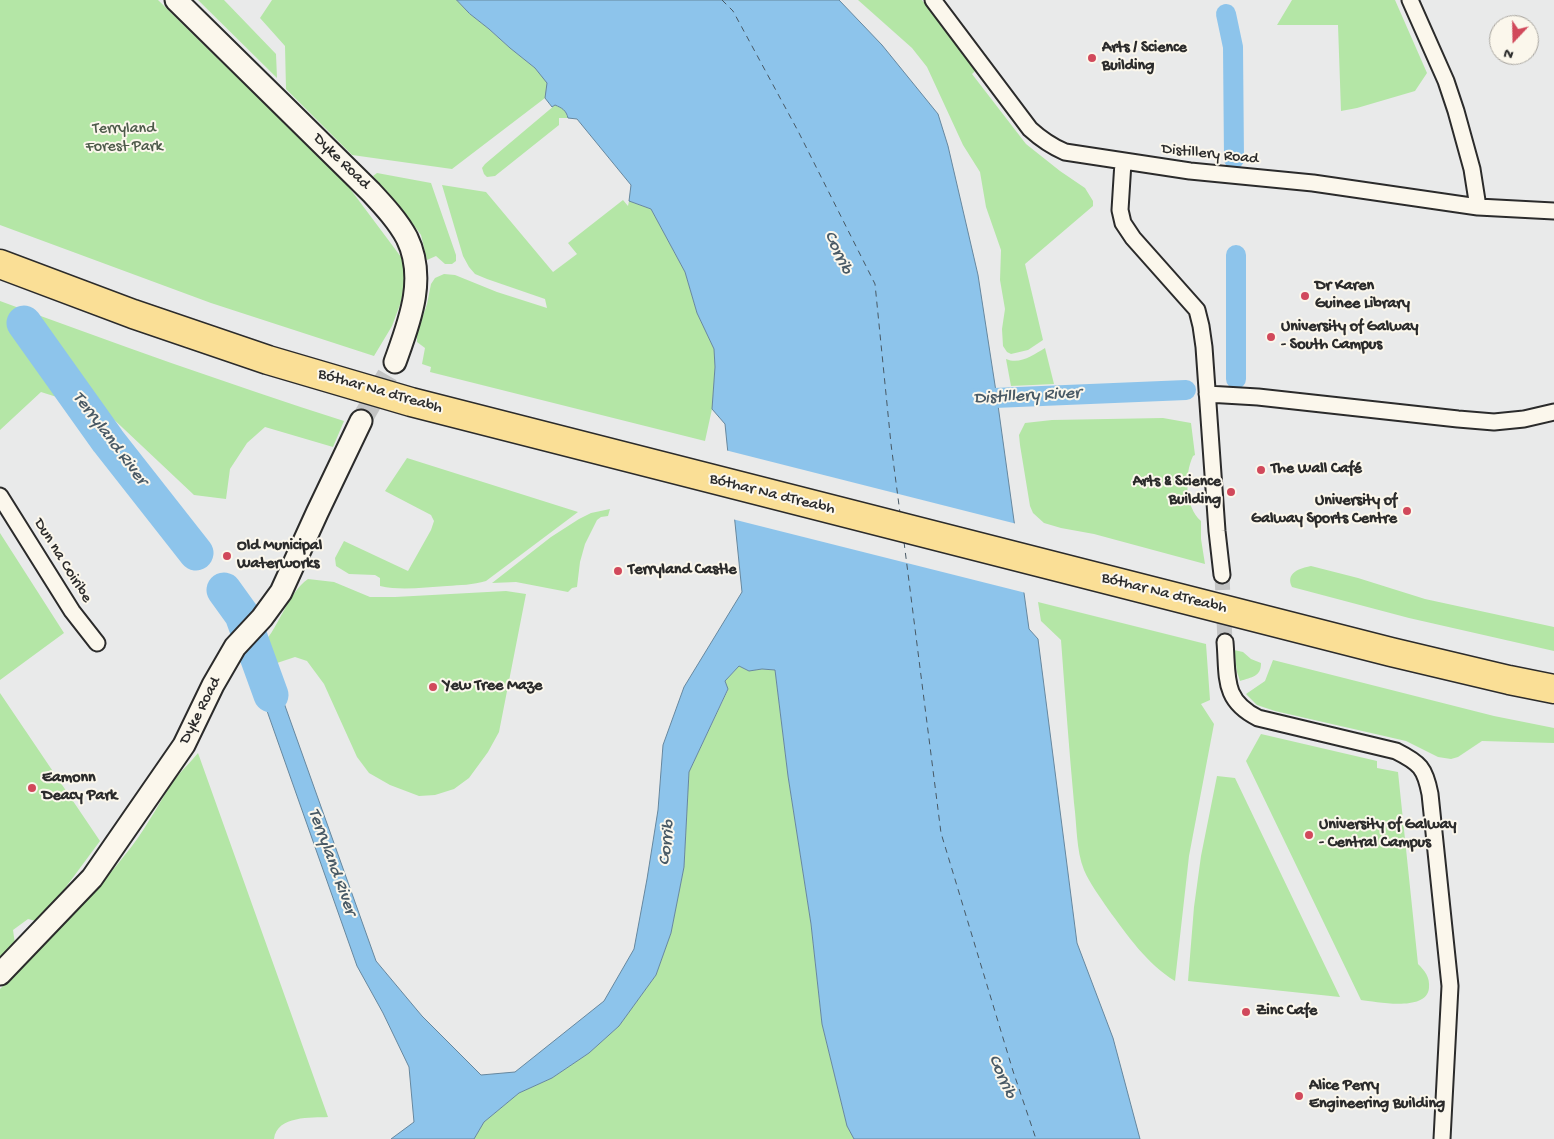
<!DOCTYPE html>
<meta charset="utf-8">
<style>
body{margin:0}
#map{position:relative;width:1554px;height:1139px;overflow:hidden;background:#e9eaea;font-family:"Gochi Hand",sans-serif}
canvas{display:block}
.north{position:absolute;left:1489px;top:15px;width:50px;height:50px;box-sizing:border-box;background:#fbf7ec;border:1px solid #a8a59f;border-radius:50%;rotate:201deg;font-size:14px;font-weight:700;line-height:20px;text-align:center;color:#2b2b2b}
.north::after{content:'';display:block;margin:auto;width:18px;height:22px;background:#d1495b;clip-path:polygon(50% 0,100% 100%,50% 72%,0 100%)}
</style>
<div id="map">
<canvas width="1554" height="1139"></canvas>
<div class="north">N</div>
</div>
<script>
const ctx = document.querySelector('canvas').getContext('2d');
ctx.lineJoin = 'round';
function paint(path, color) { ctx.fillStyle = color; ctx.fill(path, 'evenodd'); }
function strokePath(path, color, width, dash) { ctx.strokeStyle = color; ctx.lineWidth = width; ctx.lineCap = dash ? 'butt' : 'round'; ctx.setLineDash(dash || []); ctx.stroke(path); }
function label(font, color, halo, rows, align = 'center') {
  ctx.font = font + ' "Gochi Hand",sans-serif'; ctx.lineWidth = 4; ctx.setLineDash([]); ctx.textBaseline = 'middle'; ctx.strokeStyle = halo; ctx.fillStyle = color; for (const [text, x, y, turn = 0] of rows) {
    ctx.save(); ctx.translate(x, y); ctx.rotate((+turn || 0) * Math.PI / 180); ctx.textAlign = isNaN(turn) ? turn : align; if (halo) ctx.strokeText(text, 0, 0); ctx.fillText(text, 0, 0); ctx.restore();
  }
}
const green = new Path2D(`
 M 0,0 L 158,0 L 348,186 L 404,261 L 404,285 L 401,302 L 392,326 L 374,356 L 211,303 L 0,225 Z
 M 198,0 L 224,0 L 276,54 L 277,78 Z
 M 272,0 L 457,0 L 470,14 L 489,29 L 510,48 L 535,68 L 548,83 L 545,98 L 452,169 L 352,155 L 286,89 L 285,46 L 260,18 Z
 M 858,0 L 922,0 L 975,71 L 972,74 L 1026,144 L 1060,171 L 1085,188 L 1093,201 L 1093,206 L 1025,264 L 1043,340 L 1028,350 L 1011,354 L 1007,352 L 1003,346 L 1002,329 L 1005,309 L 1000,280 L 1001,250 L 986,207 L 980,172 L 963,145 L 927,67 L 912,48 Z
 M 1292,0 L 1395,0 L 1427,73 L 1415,91 L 1357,108 L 1341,111 L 1338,25 L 1277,25 Z
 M 555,105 L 564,109 L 568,118 L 559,118 L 559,125 L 495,176 L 487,177 L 484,174 L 482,168 L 485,164 Z
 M 377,173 L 431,183 L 456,255 L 456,261 L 452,264 L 445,264 L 436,256 L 427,260 L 421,235 L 399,205 L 373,176 Z
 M 442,185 L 486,192 L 553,272 L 577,254 L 568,243 L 623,200 L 628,206 L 629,201 L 651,209 L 685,272 L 697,313 L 714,349 L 715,367 L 712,409 L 705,441 L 430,372 L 431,367 L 422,364 L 425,348 L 417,342 L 417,334 L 427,304 L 431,284 L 435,278 L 444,274 L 455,275 L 497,292 L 547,308 L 545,299 L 487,279 L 475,274 L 469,267 L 463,256 Z
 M 0,301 C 114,343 228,384 344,421 L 333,447 L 265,427 L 247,443 L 230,469 L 226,499 L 194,495 L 107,413 L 41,392 L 0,430 Z
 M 1045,348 L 1054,384 L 1011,386 L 1006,359 C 1020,365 1033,355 1045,348 Z
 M 1163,418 L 1191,423 L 1195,455 L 1193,456 C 1184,475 1185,507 1201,521 L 1201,539 L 1205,564 L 1094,534 L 1061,528 L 1044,523 L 1033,513 L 1030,506 L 1020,445 L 1019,435 L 1025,423 L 1052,420 Z
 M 407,458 L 578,512 L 486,581 C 473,585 460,585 447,586 C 425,587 402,591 380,586 L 380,578 L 375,575 L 349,574 L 336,566 L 335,558 L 344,541 L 408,571 L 431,530 L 434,521 L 431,515 L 385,491 Z
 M 610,509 L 608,516 L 601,517 L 597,520 L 585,544 L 580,562 L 577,587 L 572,588 L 568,592 L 516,582 L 492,583 L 551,537 L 579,519 L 591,513 Z
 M 0,533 L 64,633 L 0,680 Z
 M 1311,566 L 1358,578 L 1425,599 L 1554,627 L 1554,651 L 1409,618 L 1292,587 C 1285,573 1300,568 1311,566 Z
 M 308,579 L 334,582 L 370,597 L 395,597 L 506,591 L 526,594 L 499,732 L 488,752 L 469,778 L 454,789 L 435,795 L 419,796 L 390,785 L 369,773 L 357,757 L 324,684 L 307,661 L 295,657 L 277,663 L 267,657 L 263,644 C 280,625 288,593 308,579 Z
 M 1038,602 L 1206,644 L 1210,700 L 1201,704 L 1214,724 L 1189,856 L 1175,981 C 1147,964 1127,935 1108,909 C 1100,897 1090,884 1084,870 C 1076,850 1077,825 1074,803 C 1069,749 1065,694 1061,640 L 1041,621 Z
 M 1234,650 L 1243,652 L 1251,659 L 1261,663 C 1261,677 1252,677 1240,681 L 1237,672 Z
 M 1273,660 L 1494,716 L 1554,728 L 1554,743 L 1482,741 L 1458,757 L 1451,759 L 1438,757 L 1406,741 L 1275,711 L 1257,705 L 1246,694 L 1265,681 Z
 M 739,666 L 749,671 L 762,669 L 775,670 L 788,776 L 811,924 L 822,1024 L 847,1126 L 854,1139 L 474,1139 L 484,1122 L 519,1093 L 552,1078 L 589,1053 L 619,1026 L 656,975 L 671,933 L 684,867 L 689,772 L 728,690 L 725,681 Z
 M 0,693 L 100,841 L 40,922 L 28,919 L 13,930 L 15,944 L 0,959 Z
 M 1261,734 L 1377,761 L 1377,768 L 1398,772 L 1418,964 C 1425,971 1430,977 1429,988 C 1427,1012 1377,1002 1361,1000 L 1246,761 Z
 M 198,753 L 328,1117 C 312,1118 277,1115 274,1139 L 0,1139 L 0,989 C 46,943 92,898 132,846 C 148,825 160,801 175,779 C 182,770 191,762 198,753 Z
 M 1217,776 L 1235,778 L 1340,997 L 1188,981 L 1194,907 L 1201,856 Z`);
const water = new Path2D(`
 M 457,0 L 839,0 L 882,45 L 938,114 L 948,146 L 978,275 L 997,398 L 1029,629 L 1038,639 L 1077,943 L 1113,1038 L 1140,1139 L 854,1139 L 847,1126 L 822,1024 L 811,924 L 788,776 L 775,670 L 762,669 L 749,671 L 739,666 L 725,681 L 728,689 L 689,772 L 684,867 L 671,933 L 656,975 L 619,1026 L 589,1053 L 552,1078 L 519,1093 L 484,1122 L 474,1139 L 391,1139 L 414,1122 L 409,1067 L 383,1013 L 357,966 L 248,657 L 263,644 L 376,961 L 422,1016 L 481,1075 L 515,1072 L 604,1001 L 634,949 L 647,879 L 658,810 L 663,745 L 684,687 L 742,592 L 725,424 L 712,409 L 715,367 L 714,349 L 697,313 L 685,272 L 651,209 L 629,201 L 631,185 L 577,119 L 568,118 C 566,110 562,108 555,105 L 552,107 L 545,98 L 547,83 L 535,68 L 510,48 L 489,29 L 470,14 Z`);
const pier = new Path2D(`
 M 725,450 L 1017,524 L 1026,593 L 732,519 Z`);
const canal = new Path2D(`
 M 1226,14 L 1233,47 L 1234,159
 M 1236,255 L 1236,379
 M 970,399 L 1186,390`);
const river = new Path2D(`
 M 24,323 L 108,441 L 196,553
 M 224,590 L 242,615 L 271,695`);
const ferry = new Path2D(`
 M 722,0 L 733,11 L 798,131 L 875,284 L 891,444 L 900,513
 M 904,542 L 941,833 L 1013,1071 L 1036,1139`);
const streetTunnel = new Path2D(`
 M 1222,575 L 1225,642`);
const secondaryTunnel = new Path2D(`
 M 361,421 L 395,362`);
const street = new Path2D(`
 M 933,0 L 1030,129 C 1041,139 1051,146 1065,152 L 1190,171 L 1313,183 L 1478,207 L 1554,211
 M 1410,0 L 1446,81 L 1456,111 L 1472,169 L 1478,207
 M 1123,162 L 1120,210 L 1123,223 L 1133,238 L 1197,310 L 1201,326 L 1204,347 L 1217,531 L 1222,575
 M 1207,394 L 1258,397 L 1458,419 L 1494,422 L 1524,419 L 1554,412
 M 0,496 L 72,611 L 97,643
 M 1225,642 C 1228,677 1222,700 1258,718 L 1396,751 C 1420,763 1425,768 1430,794 L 1450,986 L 1442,1139`);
const secondary = new Path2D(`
 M 176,0 L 371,192 C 384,206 398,221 407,238 C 427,279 409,323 395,362
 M 0,974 L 92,878 L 184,745 L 213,685 L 235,647 L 262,618 L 281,592 L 317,513 L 361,421`);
const highway = new Path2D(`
 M 0,264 L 133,314 L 268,360 L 411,402 L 1391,652 L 1509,680 L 1554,689`);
const markers = [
 [1092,58,5,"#d1495b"],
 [1305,296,5,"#d1495b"],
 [1271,337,5,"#d1495b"],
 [1261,470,5,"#d1495b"],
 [1231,492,5,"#d1495b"],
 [1407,511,5,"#d1495b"],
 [227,556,5,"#d1495b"],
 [618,571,5,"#d1495b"],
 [433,687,5,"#d1495b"],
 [32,788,5,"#d1495b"],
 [1309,835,5,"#d1495b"],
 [1246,1012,5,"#d1495b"],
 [1299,1096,5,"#d1495b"]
];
const poiNames = [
 ["Arts / Science",1102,49],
 ["Building",1102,67],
 ["Dr Karen",1315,287],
 ["Guinee Library",1315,305],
 ["University of Galway",1281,328],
 ["- South Campus",1281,346],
 ["The Wall Café",1271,470],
 ["Arts & Science",1221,483,"right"],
 ["Building",1221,501,"right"],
 ["University of",1397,502,"right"],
 ["Galway Sports Centre",1397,520,"right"],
 ["Old Municipal",237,547],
 ["Waterworks",237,565],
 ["Terryland Castle",628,571],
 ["Yew Tree Maze",443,687],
 ["Eamonn",42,779],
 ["Deacy Park",42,797],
 ["University of Galway",1319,826],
 ["- Central Campus",1319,844],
 ["Zinc Cafe",1256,1012],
 ["Alice Perry",1309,1087],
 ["Engineering Building",1309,1105]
];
const parkNames = [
 ["Terryland",124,130],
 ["Forest Park",124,148]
];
const streetNames = [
 ["Distillery Road",1210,155,6],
 ["Dyke Road",341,162,44],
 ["Bóthar Na dTreabh",380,392,16],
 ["Bóthar Na dTreabh",772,495,14],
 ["Dun na Coiribe",62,561,58],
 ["Bóthar Na dTreabh",1164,594,14],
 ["Dyke Road",201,711,-63]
];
const waterNames = [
 ["Corrib",837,253,66],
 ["Distillery River",1027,397,-3],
 ["Terryland River",109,439,53],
 ["Corrib",668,843,-83],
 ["Terryland River",331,862,70],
 ["Corrib",1001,1077,67]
];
paint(green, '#b4e6a6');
paint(water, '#8dc4eb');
strokePath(water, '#66879e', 1);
paint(pier, '#e9eaea');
strokePath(canal, '#8dc4eb', 20);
strokePath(river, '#8dc4eb', 35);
strokePath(ferry, '#485965', 1, [6, 5]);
strokePath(streetTunnel, '#c3c4c4', 15, [15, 8]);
strokePath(secondaryTunnel, '#c3c4c4', 21, [21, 11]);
strokePath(street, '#2b2b2b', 19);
strokePath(secondary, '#2b2b2b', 25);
strokePath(highway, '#2b2b2b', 31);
strokePath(street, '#fbf7ec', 15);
strokePath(secondary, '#fbf7ec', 21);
strokePath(highway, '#fadf96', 28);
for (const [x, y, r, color] of markers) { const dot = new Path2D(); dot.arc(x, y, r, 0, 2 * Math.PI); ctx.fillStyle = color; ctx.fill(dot); strokePath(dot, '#fbf7ec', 2); }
label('bold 16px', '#2b2b2b', '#fbf7ec', poiNames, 'left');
label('16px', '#4d5a4a', '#fbf7ec', parkNames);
label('16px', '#2b2b2b', '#fbf7ec', streetNames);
label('italic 18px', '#485965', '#fbf7ec', waterNames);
</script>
